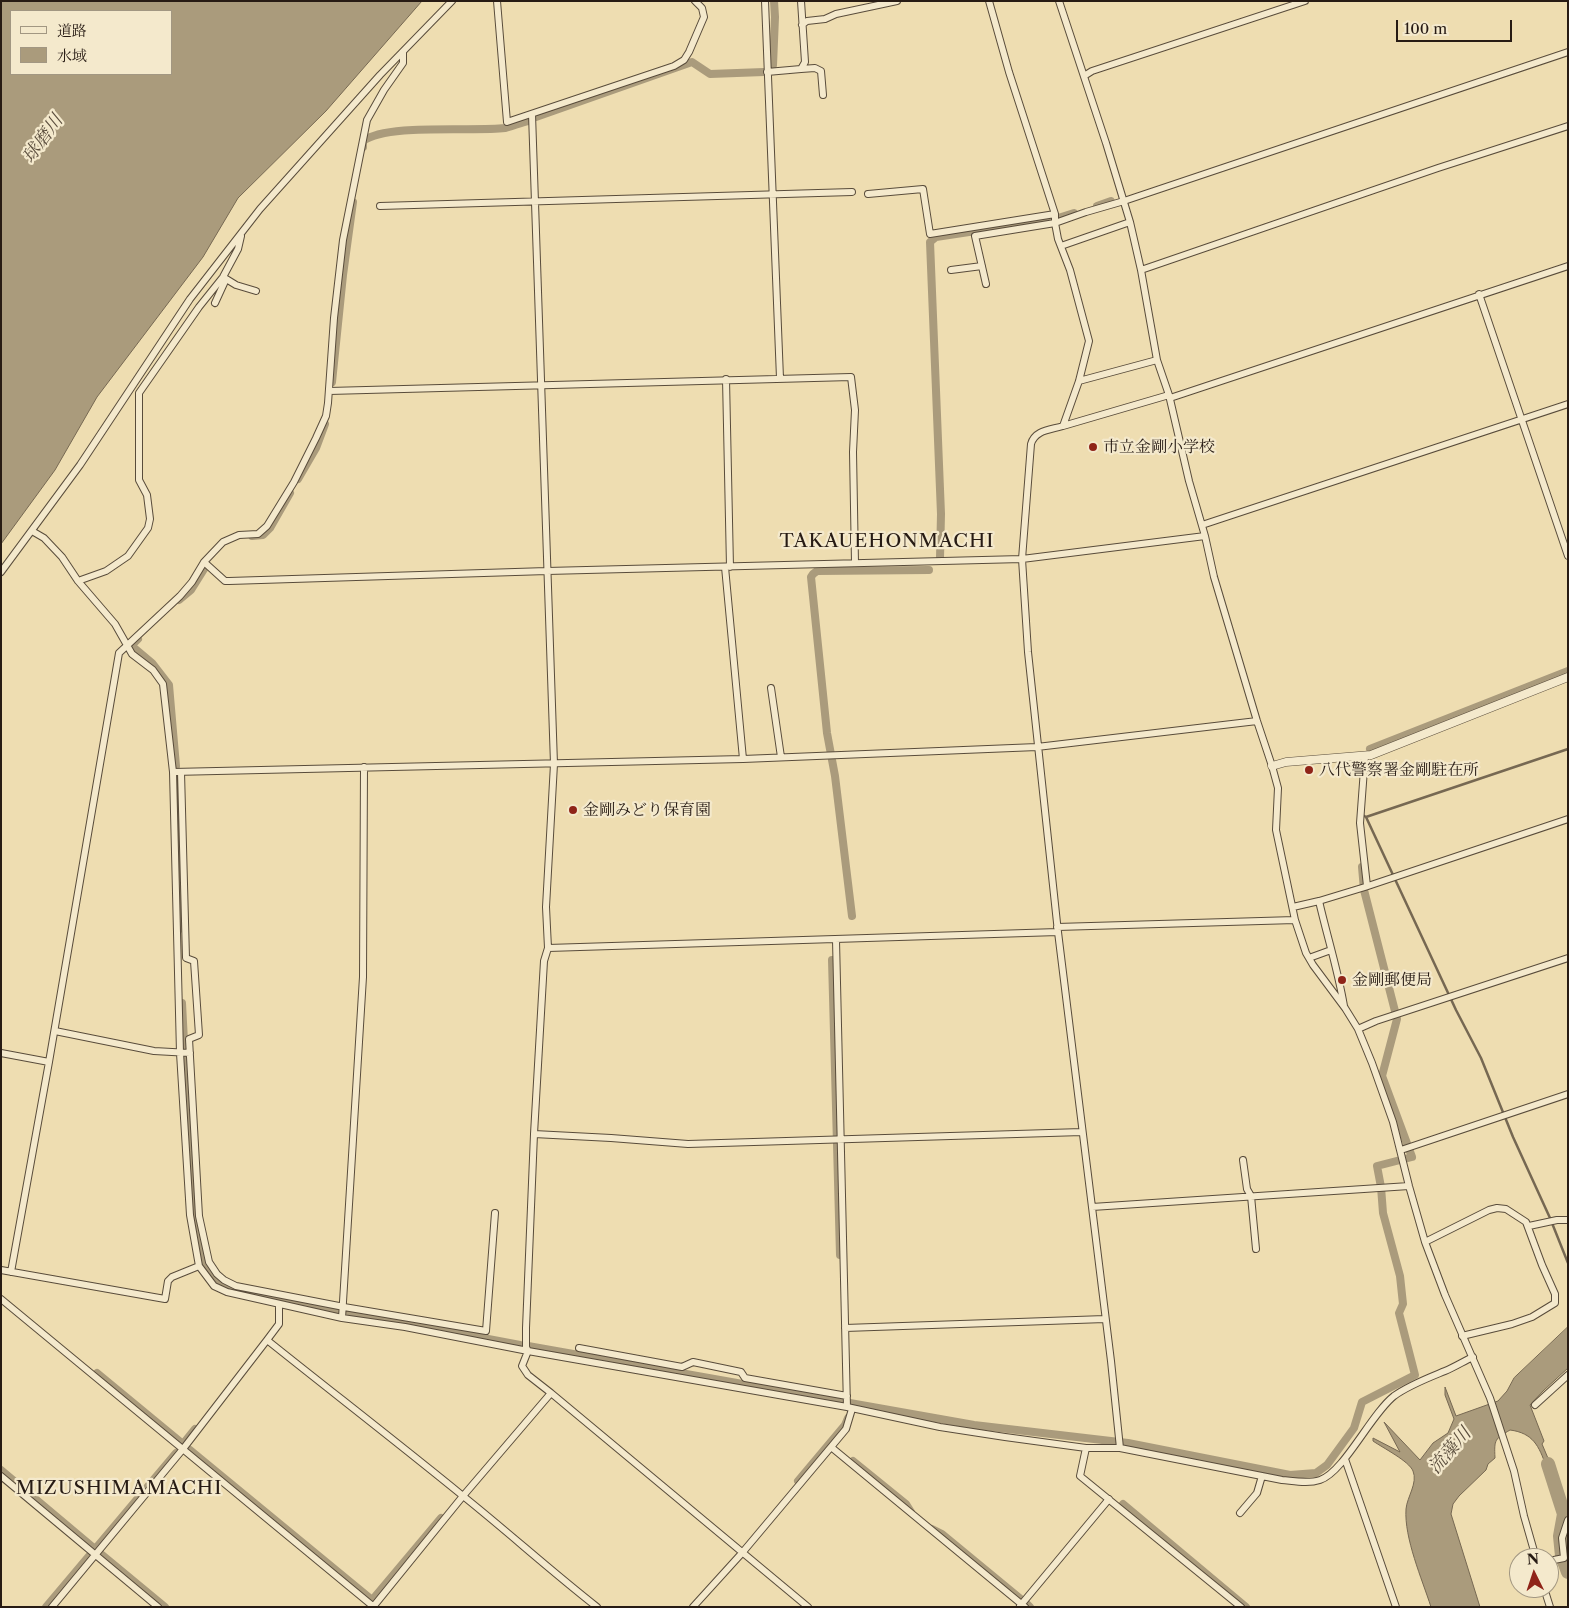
<!DOCTYPE html>
<meta charset="utf-8">
<style>
body{margin:0}
#map{position:relative;width:1569px;height:1608px;overflow:hidden;background:#eeddb1;font-family:"Libre Caslon Text","Noto Serif JP",serif}
canvas{display:block}
.frame{position:absolute;inset:0;border:2px solid #271b14;pointer-events:none}
.legend{position:absolute;left:10px;top:10px;width:162px;height:65px;box-sizing:border-box;background:#f4e9cc;border:1px solid #a29782;margin:0;padding:6px 9px;list-style:none;font-size:15px;color:#271b14}
.legend li{display:flex;align-items:center;gap:10px;height:25px}
.legend b{width:25px;border:1px solid #a29782}
.north{position:absolute;left:1509px;top:1548px;width:50px;height:50px;box-sizing:border-box;background:#f4e9cc;border:1px solid #a29782;border-radius:50%;rotate:356deg;font-size:14px;font-weight:700;line-height:20px;text-align:center;color:#271b14}
.north::after{content:'';display:block;margin:auto;width:18px;height:22px;background:#8f2418;clip-path:polygon(50% 0,100% 100%,50% 72%,0 100%)}
.scale{position:absolute;left:1396px;top:20px;width:116px;height:22px;box-sizing:border-box;border:2px solid #271b14;border-top:0;padding-left:6px;font-size:15px;line-height:18px;white-space:nowrap;color:#271b14;-webkit-text-stroke:4px #f4e9cc;paint-order:stroke}
</style>
<div id="map">
<canvas width="1569" height="1608"></canvas>
<div class="frame"></div>
<ul class="legend">
<li><b style="height:6px;background:#f4e9cc"></b>道路</li>
<li><b style="height:14px;background:#aa9b7c"></b>水域</li>
</ul>
<div class="north">N</div>
<div class="scale">100 m</div>
</div>
<script>
const ctx = document.querySelector('canvas').getContext('2d');
ctx.lineJoin = 'round';
function paint(path, color) { ctx.fillStyle = color; ctx.fill(path, 'evenodd'); }
function strokePath(path, color, width, dash) { ctx.strokeStyle = color; ctx.lineWidth = width; ctx.lineCap = dash ? 'butt' : 'round'; ctx.setLineDash(dash || []); ctx.stroke(path); }
function label(font, color, halo, rows, align = 'center') {
  ctx.font = font + ' "Libre Caslon Text","Noto Serif JP",serif'; ctx.lineWidth = 4.5; ctx.setLineDash([]); ctx.textBaseline = 'middle'; ctx.strokeStyle = halo; ctx.fillStyle = color; for (const [text, x, y, turn = 0] of rows) {
    ctx.save(); ctx.translate(x, y); ctx.rotate((+turn || 0) * Math.PI / 180); ctx.textAlign = isNaN(turn) ? turn : align; if (halo) ctx.strokeText(text, 0, 0); ctx.fillText(text, 0, 0); ctx.restore();
  }
}
const water = new Path2D(`
 M 1,1 L 422,1 L 326,111 L 238,198 L 203,257 L 97,397 L 55,470 L 1,544 ZM 11,11 L 171,11 L 171,74 L 11,74 Z
 M 1568,1327 L 1568,1368 L 1543,1391 L 1530,1405 L 1544,1441 L 1542,1444 L 1550,1463 L 1546,1466 C 1539,1446 1533,1433 1510,1430 C 1495,1439 1494,1439 1495,1458 L 1488,1464 L 1486,1470 L 1459,1496 L 1453,1504 L 1451,1514 L 1480,1607 L 1431,1607 C 1422,1579 1404,1538 1406,1509 C 1407,1497 1418,1483 1413,1471 C 1409,1461 1383,1448 1373,1441 L 1373,1438 L 1400,1452 L 1384,1422 L 1420,1460 L 1433,1443 L 1448,1433 L 1454,1419 L 1445,1395 L 1445,1387 L 1456,1416 L 1498,1401 L 1507,1391 L 1514,1378 Z`);
const stream = new Path2D(`
 M 1361,814 L 1366,817 L 1456,1010 L 1481,1058 L 1513,1137 L 1550,1218 L 1568,1263
 M 1366,817 L 1568,749`);
const canal = new Path2D(`
 M 773,65 L 775,17 L 774,1
 M 536,117 L 692,62 L 710,74 L 764,72
 M 363,147 L 363,141 C 387,123 472,132 505,128 C 513,126 520,123 528,121
 M 1097,206 L 1111,201
 M 332,382 L 343,275 L 353,202
 M 298,479 L 316,448 L 325,424
 M 252,536 L 263,535 L 270,528 L 290,493
 M 940,558 L 941,514 L 930,242 L 936,237 L 1055,219 L 1074,213
 M 179,600 L 191,590 L 206,566
 M 138,639 L 132,645 L 133,647 L 152,663 L 169,685 L 176,766
 M 1370,749 L 1568,671
 M 176,773 L 180,929
 M 852,916 L 835,776 L 827,733 L 811,577 L 813,574 L 817,571 L 929,570
 M 832,960 L 840,1255
 M 182,1003 L 193,1215 L 205,1266 L 209,1274 L 223,1287 L 234,1291 L 520,1345
 M 528,1346 L 974,1425 L 1128,1443 L 1290,1475 L 1316,1473 L 1327,1465 L 1354,1428 L 1362,1402 L 1415,1375 L 1399,1313 L 1403,1304 L 1400,1276 L 1383,1213 L 1381,1187 L 1377,1166 L 1412,1157 L 1382,1076 L 1397,1019 L 1364,890 L 1362,867
 M 97,1373 L 183,1444 L 195,1429
 M 190,1450 L 371,1599
 M 853,1461 L 906,1504 L 911,1512
 M 1,1470 L 95,1549
 M 798,1481 L 845,1425 L 848,1418
 M 1123,1504 L 1246,1607
 M 932,1529 L 942,1534 L 1022,1600
 M 96,1548 L 176,1453
 M 101,1554 L 165,1607
 M 373,1599 L 441,1518
 M 1025,1602 L 1030,1607
 M 46,1607 L 89,1556`);
const river = new Path2D(`
 M 1548,1464 L 1564,1514 L 1560,1536 L 1562,1556 L 1568,1572`);
const minor = new Path2D(`
 M 497,1 L 507,122 L 674,66 L 684,60 L 689,52 L 704,17 L 702,8 L 695,1
 M 765,1 L 780,378
 M 1059,1 L 1106,143 L 1130,222 L 1141,270 L 1157,360 L 1169,395 L 1189,481 L 1205,536 L 1214,577 L 1257,721 L 1272,766 L 1278,788 L 1276,830 L 1295,920 L 1306,953 L 1313,965 L 1345,1008 L 1358,1029 L 1372,1063 L 1393,1122 L 1409,1186 L 1425,1242 L 1445,1295 L 1490,1398 L 1514,1471 L 1524,1516 L 1536,1558
 M 802,25 L 807,21 L 825,19 L 836,14 L 897,1
 M 801,69 L 815,68 L 821,71 L 823,95
 M 767,72 L 801,69 L 805,62 L 801,1
 M 1084,76 L 1092,71 L 1305,1
 M 868,194 L 923,189 L 930,234 L 1055,214
 M 380,206 L 852,192
 M 1061,246 L 1130,222
 M 951,270 L 982,266
 M 1141,270 L 1438,168 L 1568,126
 M 223,277 L 236,285 L 256,291
 M 986,284 L 975,236 L 1055,223 L 1055,214 L 1009,72 L 989,1
 M 1479,294 L 1568,556
 M 215,303 L 226,279
 M 726,379 L 730,567
 M 1079,381 L 1157,360
 M 329,391 L 851,377 L 855,410 L 853,452 L 855,563
 M 1170,398 L 1568,266
 M 1063,426 L 1169,395
 M 1202,525 L 1568,404
 M 32,531 L 44,538 L 62,557 L 78,581 L 115,624 L 132,654 L 153,670 L 163,684 L 173,772 L 180,1053 L 190,1215 L 199,1266 L 214,1286 L 227,1292 L 342,1318 L 405,1327 L 528,1351 L 847,1407 L 940,1427 L 1005,1437 L 1086,1448 L 1120,1448 L 1282,1480 C 1294,1481 1308,1484 1320,1480 C 1344,1472 1371,1414 1394,1396 C 1409,1385 1428,1378 1445,1371 C 1455,1367 1464,1361 1473,1357
 M 204,562 L 225,581 L 229,581 L 547,571 L 1022,559 L 1205,536
 M 725,567 L 743,759
 M 1,572 L 80,465 L 190,299 L 260,209 L 380,75 L 452,1
 M 78,581 L 106,571 L 128,556 L 148,528 L 150,519 L 147,495 L 139,480 L 139,393 L 199,307 L 223,277 L 238,249 L 241,236
 M 771,688 L 781,757
 M 1365,756 L 1360,823 L 1367,886
 M 173,772 L 743,759 L 1037,747 L 1257,721
 M 181,772 L 186,958 L 194,961 L 199,1035 L 189,1039 L 199,1216 L 209,1262 L 217,1274 L 224,1280 L 236,1286 L 344,1307 L 486,1331 L 495,1213
 M 1319,901 C 1327,936 1338,970 1344,1006
 M 1293,907 L 1319,901 L 1365,887 L 1568,819
 M 1057,927 L 1295,920
 M 836,940 L 847,1407
 M 548,948 L 1058,932
 M 1309,958 L 1331,950
 M 1358,1029 L 1376,1021 L 1568,958
 M 55,1031 L 154,1051 L 190,1053
 M 1,1053 L 49,1062
 M 534,1134 L 611,1138 L 688,1144 L 1082,1132
 M 1401,1150 L 1568,1094
 M 1243,1160 L 1247,1189 L 1251,1196 L 1256,1249
 M 1092,1207 L 1409,1186
 M 1529,1226 L 1557,1220 L 1568,1220
 M 1425,1242 L 1489,1210 L 1497,1208 L 1506,1209 L 1526,1222 L 1542,1265 L 1555,1294 L 1555,1303 L 1532,1317 L 1512,1324 L 1462,1336
 M 1,1270 L 165,1299 L 168,1281 L 172,1277 L 199,1266
 M 11,1272 L 49,1062 L 119,653 L 180,596 L 192,582 L 204,562 L 223,542 L 239,535 L 258,534 L 267,526 L 294,482 L 316,438 L 326,416 L 328,403 L 334,318 L 343,240 L 367,120 L 384,90 L 403,63 L 403,52
 M 1,1299 L 374,1607
 M 342,1318 L 363,977 L 364,767
 M 845,1328 L 1105,1319
 M 267,1340 C 332,1392 398,1443 463,1496 C 508,1532 551,1571 597,1607
 M 579,1348 L 682,1367 L 693,1362 L 741,1372 L 745,1378 L 847,1396
 M 551,1393 L 808,1607
 M 1535,1405 L 1568,1375
 M 831,1447 L 1025,1607
 M 1086,1448 L 1080,1476 L 1241,1607
 M 1120,1448 L 1111,1361 L 1058,932 L 1028,652 L 1022,559 L 1031,444 C 1035,430 1050,430 1063,426 L 1079,381 L 1089,341 L 1070,270 L 1058,239 L 1055,223 L 1086,212 L 1124,201 L 1568,52
 M 1345,1459 L 1396,1607
 M 1,1476 L 158,1607
 M 1240,1513 L 1257,1493 L 1262,1476
 M 1549,1561 L 1564,1558 L 1562,1538 L 1568,1520
 M 1544,1588 L 1550,1607
 M 1020,1606 L 1109,1499
 M 52,1607 L 183,1449 L 267,1340 L 279,1324 L 279,1304
 M 373,1607 L 463,1496 L 551,1393 L 528,1375 L 522,1366 L 528,1351 L 526,1347 L 526,1328 L 534,1134 L 544,961 L 548,948 L 546,907 L 554,764 L 532,114
 M 693,1607 L 742,1553 L 831,1447 L 846,1429 L 852,1409`);
const tertiary = new Path2D(`
 M 1272,766 L 1286,762 L 1371,755 L 1568,677`);
const markers = [
 [1093,447,5,"#8f2418"],
 [1309,770,5,"#8f2418"],
 [573,810,5,"#8f2418"],
 [1342,980,5,"#8f2418"]
];
const poiNames = [
 ["市立金剛小学校",1103,447],
 ["八代警察署金剛駐在所",1319,770],
 ["金剛みどり保育園",583,810],
 ["金剛郵便局",1352,980]
];
const waterNames = [
 ["球磨川",43,139,-54],
 ["流藻川",1450,1451,-49]
];
const quarterNames = [
 ["TAKAUEHONMACHI",887,542],
 ["MIZUSHIMAMACHI",119,1489]
];
paint(water, '#aa9b7c');
strokePath(water, '#766852', 1);
strokePath(stream, '#766852', 2.5);
strokePath(canal, '#aa9b7c', 8);
strokePath(river, '#aa9b7c', 14);
strokePath(minor, '#594c3b', 8);
strokePath(tertiary, '#594c3b', 9);
strokePath(minor, '#f4e9cc', 6);
strokePath(tertiary, '#f4e9cc', 8);
for (const [x, y, r, color] of markers) { const dot = new Path2D(); dot.arc(x, y, r, 0, 2 * Math.PI); ctx.fillStyle = color; ctx.fill(dot); strokePath(dot, '#f4e9cc', 2); }
label('16px', '#271b14', '#f4e9cc', poiNames, 'left');
label('italic 18px', '#5b4e3e', '#f4e9cc', waterNames);
ctx.letterSpacing = '1px';
label('19px', '#271b14', '#f4e9cc', quarterNames);
ctx.letterSpacing = '0px';
</script>
